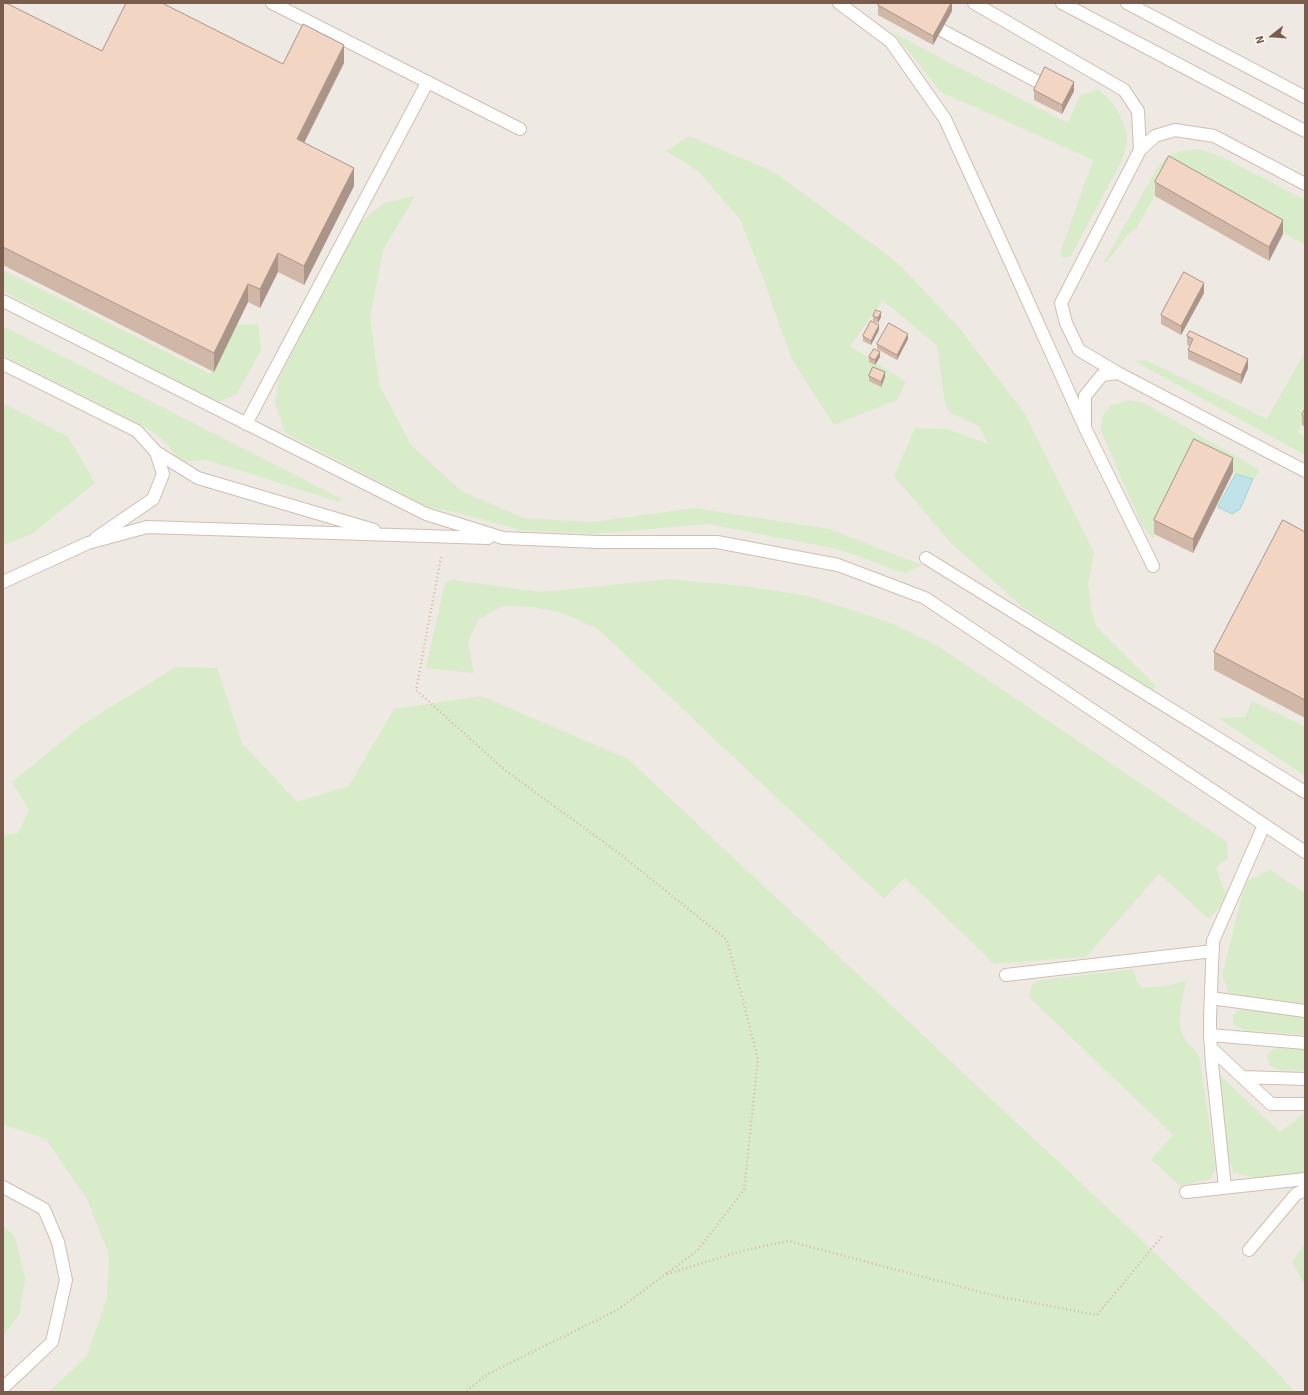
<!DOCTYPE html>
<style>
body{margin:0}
#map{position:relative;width:1308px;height:1395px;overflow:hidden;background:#fdf6ec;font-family:Signika,sans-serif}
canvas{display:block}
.frame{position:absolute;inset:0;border:4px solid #7a5c4d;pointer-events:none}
.north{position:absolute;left:1252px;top:16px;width:40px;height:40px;-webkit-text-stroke:3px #fffaf3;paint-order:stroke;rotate:253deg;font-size:11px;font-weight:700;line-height:16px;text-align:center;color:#7a5c4d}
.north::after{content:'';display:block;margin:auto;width:14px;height:18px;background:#7a5c4d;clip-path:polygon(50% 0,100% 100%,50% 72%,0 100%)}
</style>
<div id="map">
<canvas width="1308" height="1395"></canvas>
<div class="frame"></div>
<div class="north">N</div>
</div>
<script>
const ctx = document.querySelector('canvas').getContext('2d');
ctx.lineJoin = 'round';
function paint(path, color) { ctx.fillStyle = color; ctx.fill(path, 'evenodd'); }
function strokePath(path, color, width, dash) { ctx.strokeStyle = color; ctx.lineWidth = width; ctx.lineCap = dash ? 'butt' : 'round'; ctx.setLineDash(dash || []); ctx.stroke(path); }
const industrial = new Path2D(`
 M 3,3 L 1305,3 L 1305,1392 L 3,1392 Z`);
const green = new Path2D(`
 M 893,32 L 942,59 L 1068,123 L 1080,95 L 1098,89 L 1111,101 L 1120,115 L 1126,131 L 1127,143 L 1122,160 L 1071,256 L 1062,258 L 1061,250 L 1093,160 L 941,92 Z
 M 689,136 L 774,172 L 897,262 L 960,329 L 1025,414 L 1094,552 L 1088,585 L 1092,613 L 1096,626 L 1155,685 L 1153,692 L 1022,607 L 950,542 L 894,476 L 915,428 L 947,429 L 988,444 L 979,426 L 951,413 L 945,404 L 937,346 L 883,300 L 850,346 L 906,382 L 897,400 L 834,425 L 791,358 L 763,278 L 740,219 L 698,171 L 666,151 Z
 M 1199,149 L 1222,157 L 1305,200 L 1305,245 L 1169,170 L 1136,229 L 1130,232 L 1107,262 L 1104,262 L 1159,165 L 1169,155 L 1185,150 Z
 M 415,196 L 383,250 L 370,317 L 379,385 L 411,445 L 461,491 L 524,518 L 592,522 L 695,508 L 829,529 L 922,565 L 904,573 L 838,549 L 708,524 L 593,534 L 520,530 L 459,513 L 428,507 L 285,433 L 275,402 L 279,379 L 354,228 L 384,203 Z
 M 3,270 L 210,374 L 236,325 L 258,324 L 261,350 L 236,395 L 219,401 L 202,395 L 3,291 Z
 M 3,326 L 342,499 L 339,502 L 207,460 L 181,462 L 166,443 L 149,429 L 3,355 Z
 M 1305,352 L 1305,418 L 1298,432 L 1305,437 L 1305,455 L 1134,361 L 1145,360 L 1267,419 Z
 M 1129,400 L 1144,403 L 1258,469 L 1259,472 L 1253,479 L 1233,472 L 1194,453 L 1154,534 L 1154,539 L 1142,526 L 1101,431 L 1102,417 L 1110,406 Z
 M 3,403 L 68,437 L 95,483 L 32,534 L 3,545 Z
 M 669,579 L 744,586 L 808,596 L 891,623 L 938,646 L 1227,842 L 1228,858 L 1216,867 L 1227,898 L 1209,919 L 1159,874 L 1086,957 L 994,964 L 905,878 L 884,899 L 598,629 L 562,613 L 533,607 L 502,606 L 478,620 L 468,642 L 474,673 L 426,668 L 445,583 L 453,580 L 541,592 Z
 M 176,667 L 217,668 L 242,743 L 297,802 L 349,786 L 394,709 L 481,696 L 628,759 L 1128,1227 L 1264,1358 L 1295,1392 L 49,1392 L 87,1356 L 107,1298 L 109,1255 L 87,1199 L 45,1138 L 3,1125 L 3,835 L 18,833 L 29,810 L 12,782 L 83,724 Z
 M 1252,701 L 1305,727 L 1305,776 L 1218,718 L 1245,717 Z
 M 1270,870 L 1305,893 L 1305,1004 L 1229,993 L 1222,975 L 1246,881 Z
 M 1133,969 L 1137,982 L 1143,988 L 1170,985 L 1186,981 C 1183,996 1176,1022 1183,1036 C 1187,1043 1194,1049 1199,1055 L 1216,1168 L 1210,1179 L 1180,1186 L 1151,1159 L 1173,1135 L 1029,997 L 1032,984 L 1041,980 Z
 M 1246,1009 L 1305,1018 L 1305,1035 L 1245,1030 L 1233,1024 L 1233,1015 L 1238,1010 Z
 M 1278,1048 L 1305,1050 L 1305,1071 L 1279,1070 L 1270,1066 L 1267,1057 L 1270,1051 Z
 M 1220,1075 L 1280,1132 L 1305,1113 L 1305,1172 L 1254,1178 L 1234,1172 L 1228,1158 Z
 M 3,1226 L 15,1237 L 25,1279 L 19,1315 L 3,1336 Z
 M 1305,1243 L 1305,1285 L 1292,1262 Z`);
const water = new Path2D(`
 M 1236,474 L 1253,479 L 1240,509 L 1232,514 L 1218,507 Z`);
const path = new Path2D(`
 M 441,557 L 416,690 L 506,771 L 616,851 L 727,940 L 758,1059 L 744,1190 L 697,1251 L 617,1310 L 488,1374 L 465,1392
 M 667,1274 L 741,1251 L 788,1241 L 992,1295 L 1097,1315 L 1163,1235`);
const service = new Path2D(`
 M 272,3 L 520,129
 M 839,3 L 891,42 L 945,119 L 1009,259 L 1085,428
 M 974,3 L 1124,90 L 1138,111 L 1140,150 L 1061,303 L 1066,323 L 1079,350 L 1118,373
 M 1062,3 L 1305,131
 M 1127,3 L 1305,97
 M 928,23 L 1038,82
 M 1140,150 L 1155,136 L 1175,130 L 1214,136 L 1305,184
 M 3,301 L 426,514 L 503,538 L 598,542 L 717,542 L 838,565 L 925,598 L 1305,852
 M 3,364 L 137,431 L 156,452 L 163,474 L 153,499 L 96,538
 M 246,424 L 427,83
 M 156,452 L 198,478 L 374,530
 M 926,558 L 1305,792
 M 1153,566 L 1085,428 L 1085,396 L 1102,375 L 1118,373 L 1305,471
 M 3,582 L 88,543 L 147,527 L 488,538
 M 1006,975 L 1213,951
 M 1211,998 L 1305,1011
 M 1210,1035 L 1305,1043
 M 1211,1048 L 1271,1104 L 1305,1104
 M 1242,1077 L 1305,1079
 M 3,1187 L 44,1209 L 58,1242 L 66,1280 L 52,1342 L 3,1388
 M 1225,1187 L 1212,1064 L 1210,1035 L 1210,1018 L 1213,941 L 1264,825
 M 1186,1192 L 1305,1179
 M 1249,1250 L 1296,1194 L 1305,1190`);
const wall = new Path2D(`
 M 3,3 L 102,51 L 283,64 L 344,63 L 304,143 L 354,186 L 304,285 L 278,272 L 260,308 L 248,302 L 214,372 L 3,265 Z
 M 952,3 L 952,11 L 933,45 L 878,15 L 878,5 Z
 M 1034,90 L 1074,91 L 1062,114 L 1034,100 Z
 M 1155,182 L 1283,234 L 1269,261 L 1155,196 Z
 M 1204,293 L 1181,335 L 1161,324 L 1161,315 Z
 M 873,316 L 881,317 L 878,323 L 873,321 Z
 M 879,330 L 871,345 L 863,341 L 863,336 Z
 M 1190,331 L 1248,368 L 1241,384 L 1188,359 L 1188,350 L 1190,346 L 1187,345 L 1187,336 Z
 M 908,339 L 897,360 L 877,349 L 877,344 Z
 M 869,357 L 880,357 L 875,365 L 869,362 Z
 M 869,376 L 885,377 L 881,387 L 869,381 Z
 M 1305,409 L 1305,427 L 1302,425 L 1302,415 Z
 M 1233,472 L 1193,553 L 1154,534 L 1154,520 Z
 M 1305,532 L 1305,718 L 1214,670 L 1214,652 Z`);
const shadedWall = new Path2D(`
 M 951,3 L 952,3 L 952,11 L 933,45 L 933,36 Z
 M 344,45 L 344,63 L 297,157 L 297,139 Z
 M 1074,82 L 1074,91 L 1062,114 L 1062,105 Z
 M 354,168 L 354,186 L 304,285 L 304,266 Z
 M 1283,220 L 1283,234 L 1269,261 L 1269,247 Z
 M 278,253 L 278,272 L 260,308 L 260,289 Z
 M 1204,283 L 1204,293 L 1181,335 L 1181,326 Z
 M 248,284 L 248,302 L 214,372 L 214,353 Z
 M 881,312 L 881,317 L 878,323 L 878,318 Z
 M 879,325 L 879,330 L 871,345 L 871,341 Z
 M 908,334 L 908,339 L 897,360 L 897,355 Z
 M 880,352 L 880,357 L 875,365 L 875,360 Z
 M 1248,359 L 1248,368 L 1241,384 L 1241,375 Z
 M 885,372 L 885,377 L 881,387 L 881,382 Z
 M 1233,458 L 1233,472 L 1193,553 L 1193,539 Z`);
const building = new Path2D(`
 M 3,3 L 6,3 L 102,51 L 126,3 L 162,3 L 283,64 L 303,24 L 344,45 L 297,139 L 354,168 L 304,266 L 278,253 L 260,289 L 248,284 L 214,353 L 3,247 Z
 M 879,3 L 951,3 L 933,36 L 878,5 Z
 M 1045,67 L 1074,82 L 1062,105 L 1034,90 Z
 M 1169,156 L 1283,220 L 1269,247 L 1155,182 Z
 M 1184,272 L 1204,283 L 1181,326 L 1161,315 Z
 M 876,310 L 881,312 L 878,318 L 873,316 Z
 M 871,321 L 879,325 L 871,341 L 863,336 Z
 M 889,323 L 908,334 L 897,355 L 877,344 Z
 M 1190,331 L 1248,359 L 1241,375 L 1188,350 L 1193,339 L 1187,336 Z
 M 874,349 L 880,352 L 875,360 L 869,357 Z
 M 873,367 L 885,372 L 881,382 L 869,376 Z
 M 1305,409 L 1305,417 L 1302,415 Z
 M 1194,439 L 1233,458 L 1193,539 L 1154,520 Z
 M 1283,520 L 1305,532 L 1305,700 L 1214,652 Z`);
paint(industrial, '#efe9e4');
paint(green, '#d8ecc9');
paint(water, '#bfe3e8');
strokePath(water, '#a5d3da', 1);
strokePath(service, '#d1beb0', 14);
strokePath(path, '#d9b8a5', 2.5, [1, 3]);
strokePath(service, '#fff', 12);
paint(wall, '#d1b7a8');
paint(shadedWall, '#aa9588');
paint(building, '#f3d5c3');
strokePath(building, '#aa9588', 1);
</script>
